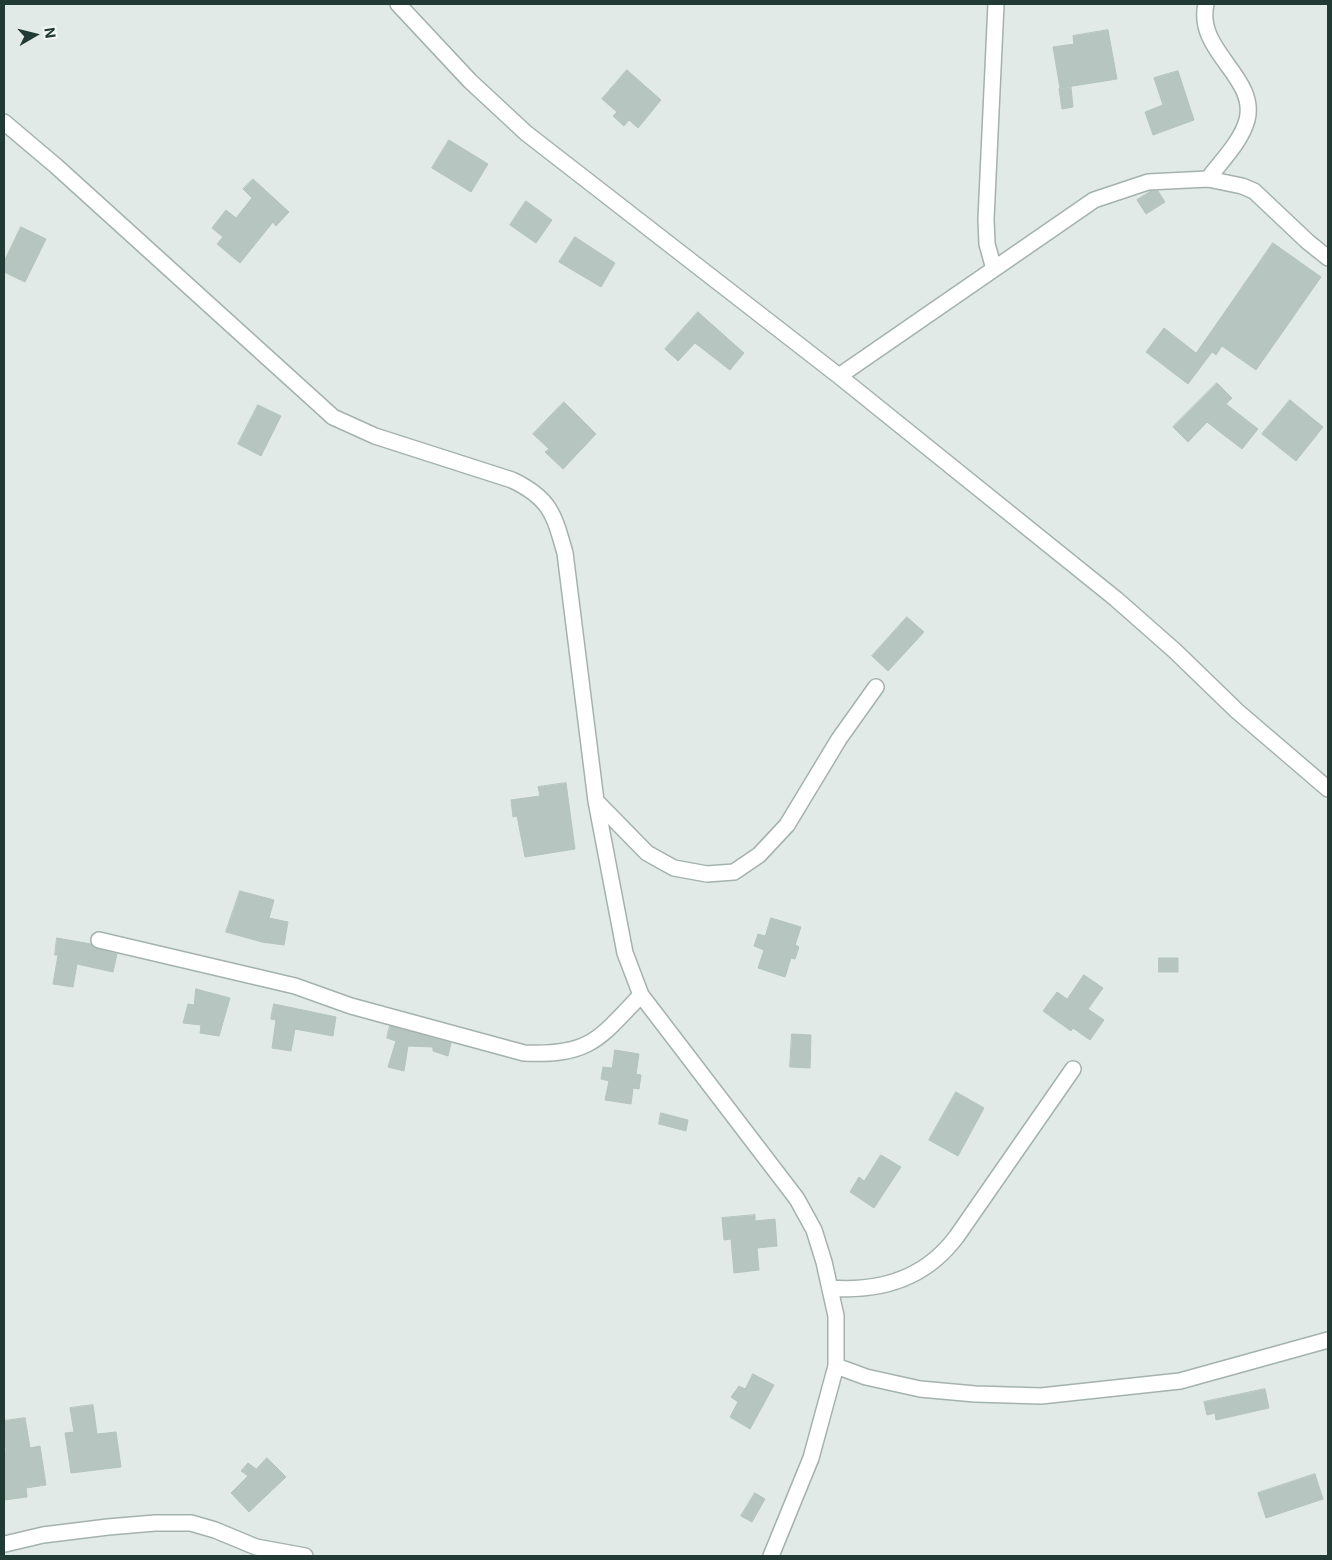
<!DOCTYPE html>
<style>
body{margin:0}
#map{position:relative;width:1332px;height:1560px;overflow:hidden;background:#e1eae6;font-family:Inter,sans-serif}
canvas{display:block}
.frame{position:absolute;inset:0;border:5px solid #223a34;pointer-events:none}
.north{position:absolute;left:10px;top:10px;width:50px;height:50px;-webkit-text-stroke:4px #f1f7f4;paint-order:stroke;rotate:82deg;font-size:14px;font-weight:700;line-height:20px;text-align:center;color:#223a34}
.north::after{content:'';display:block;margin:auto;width:18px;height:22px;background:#223a34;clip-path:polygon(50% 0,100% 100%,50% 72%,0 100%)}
</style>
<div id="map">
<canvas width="1332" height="1560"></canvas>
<div class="frame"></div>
<div class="north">N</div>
</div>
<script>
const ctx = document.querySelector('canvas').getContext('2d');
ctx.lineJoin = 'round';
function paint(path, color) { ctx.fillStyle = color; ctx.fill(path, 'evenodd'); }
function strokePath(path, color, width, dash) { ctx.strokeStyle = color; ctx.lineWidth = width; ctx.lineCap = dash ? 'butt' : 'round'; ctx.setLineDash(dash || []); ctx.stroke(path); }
const building = new Path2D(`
 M 1108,30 L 1117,79 L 1060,88 L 1053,47 L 1074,44 L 1073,36 Z
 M 627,70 L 661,100 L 638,128 L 629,120 L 624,126 L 613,116 L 617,112 L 602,99 Z
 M 1178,71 L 1194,120 L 1153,135 L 1145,112 L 1163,105 L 1154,78 Z
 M 1071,87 L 1073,107 L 1062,109 L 1059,89 Z
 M 449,140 L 488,164 L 471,192 L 432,168 Z
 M 253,179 L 289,212 L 276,226 L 273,222 L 240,263 L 217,244 L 223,237 L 212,228 L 226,210 L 236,218 L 252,198 L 243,189 Z
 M 1151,191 L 1158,191 L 1165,202 L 1146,214 L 1137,200 Z
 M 526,201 L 552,220 L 536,243 L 510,225 Z
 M 21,227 L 46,239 L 25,282 L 4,272 L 4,262 Z
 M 575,237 L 615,263 L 601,287 L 559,262 Z
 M 1273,243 L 1321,277 L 1256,370 L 1222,346 L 1216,355 L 1212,352 L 1188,384 L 1146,352 L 1164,328 L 1196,353 Z
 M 698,312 L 744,353 L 730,370 L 695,343 L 678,361 L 665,349 Z
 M 1217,383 L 1232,398 L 1226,404 L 1258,429 L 1242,449 L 1207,422 L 1188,442 L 1173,427 Z
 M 1290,400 L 1323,427 L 1296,461 L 1262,434 Z
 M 564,402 L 596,434 L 563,469 L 545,452 L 549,449 L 533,434 Z
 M 258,405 L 281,416 L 261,456 L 238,444 Z
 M 907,617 L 924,632 L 888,671 L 872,656 Z
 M 566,783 L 575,849 L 525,857 L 517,816 L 513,817 L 511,800 L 540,796 L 538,787 Z
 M 240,891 L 274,900 L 269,918 L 288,922 L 284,945 L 262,942 L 226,932 Z
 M 771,918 L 801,927 L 795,945 L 799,947 L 795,959 L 791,958 L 785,977 L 758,968 L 764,950 L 754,946 L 758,934 L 765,936 Z
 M 57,938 L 91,944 L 97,949 L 117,954 L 113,972 L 77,964 L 73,987 L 53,984 L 58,955 L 55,955 Z
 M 1159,958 L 1178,958 L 1178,972 L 1159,972 Z
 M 1084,975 L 1103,988 L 1088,1009 L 1104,1020 L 1090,1040 L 1073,1028 L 1071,1031 L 1043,1011 L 1057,992 L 1067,999 Z
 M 196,989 L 230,998 L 219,1036 L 200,1033 L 201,1025 L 183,1023 L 188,1004 L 194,1005 Z
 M 274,1004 L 336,1017 L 333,1036 L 295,1029 L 291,1051 L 272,1048 L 276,1020 L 271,1019 Z
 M 390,1026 L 451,1043 L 448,1056 L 433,1051 L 433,1047 L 408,1046 L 404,1071 L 388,1067 L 396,1041 L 387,1038 Z
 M 792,1034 L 811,1035 L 810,1068 L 790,1067 Z
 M 615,1050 L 639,1054 L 636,1074 L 641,1075 L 639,1089 L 633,1088 L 631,1104 L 605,1100 L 609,1081 L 601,1079 L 603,1067 L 612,1068 Z
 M 956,1092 L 984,1108 L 958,1156 L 929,1140 Z
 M 661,1113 L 688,1120 L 686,1131 L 659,1124 Z
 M 881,1155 L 901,1167 L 874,1208 L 850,1192 L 859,1177 L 864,1181 Z
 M 755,1215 L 755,1221 L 775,1219 L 777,1246 L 757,1248 L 759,1270 L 734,1273 L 731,1239 L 724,1240 L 722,1218 Z
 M 753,1374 L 774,1385 L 750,1429 L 730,1417 L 738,1402 L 731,1397 L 739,1386 L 745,1389 Z
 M 1265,1389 L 1269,1408 L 1216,1420 L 1215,1413 L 1207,1415 L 1204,1402 Z
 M 93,1405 L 97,1434 L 116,1432 L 121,1467 L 71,1473 L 65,1433 L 74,1432 L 70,1408 Z
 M 25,1418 L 30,1448 L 40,1446 L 46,1485 L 26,1488 L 27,1497 L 4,1500 L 4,1453 L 6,1452 L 4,1421 Z
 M 267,1458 L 286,1477 L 249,1512 L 231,1493 L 248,1476 L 241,1471 L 248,1463 L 256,1469 Z
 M 1315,1474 L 1323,1499 L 1266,1518 L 1258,1493 Z
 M 755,1493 L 765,1499 L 752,1522 L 741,1516 Z`);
const minor = new Path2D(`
 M 398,4 L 470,81 L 526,133 L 839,376 L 1116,599 L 1175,651 L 1237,711 L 1328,789
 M 1206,4 C 1195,51 1258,77 1247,120 C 1241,142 1221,161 1208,179
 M 4,122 L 56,166 L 333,417 L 375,436 L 512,480 C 550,498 554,514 565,553 L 596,801 L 625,953 L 641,995 L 797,1199 L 814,1230 L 824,1262 L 836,1316 L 836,1366 L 811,1458 L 771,1556
 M 994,269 L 987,244 L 986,219 L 996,4
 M 839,376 L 1094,200 L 1148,182 L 1208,179 L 1242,186 L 1254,191 L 1308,242 L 1328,258
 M 596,801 L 647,853 L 674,868 L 707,874 L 734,872 L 759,855 L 787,825 L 839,739 L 876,687
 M 99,940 L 295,986 L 351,1006 L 524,1053 C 590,1056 599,1039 641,995
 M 830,1288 C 881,1292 926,1278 957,1236 L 1073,1069
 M 836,1366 L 866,1377 L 920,1389 L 975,1394 L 1041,1396 L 1180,1381 L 1328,1340
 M 5,1544 L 43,1535 L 108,1527 L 155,1523 L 191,1523 L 215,1530 L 256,1547 L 305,1556`);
paint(building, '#b6c5bf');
strokePath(building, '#b4c4bd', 1);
strokePath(minor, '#a4b2ad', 18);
strokePath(minor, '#fff', 15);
</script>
